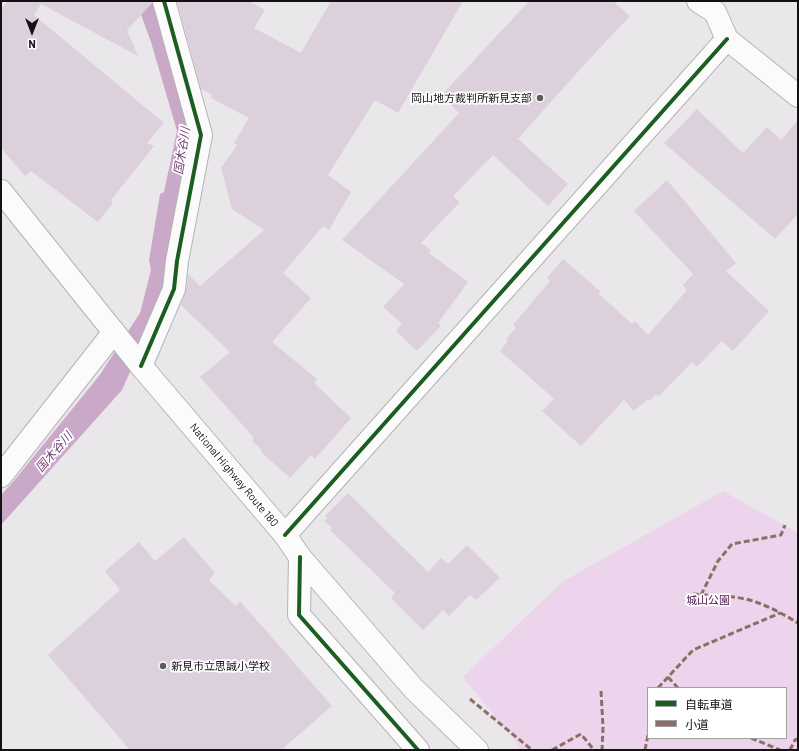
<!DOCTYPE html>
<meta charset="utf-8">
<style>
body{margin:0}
#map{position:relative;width:799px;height:751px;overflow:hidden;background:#eae7ea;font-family:Barlow,"Noto Sans JP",sans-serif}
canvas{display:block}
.frame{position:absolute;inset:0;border:2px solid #131113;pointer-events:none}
.legend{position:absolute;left:647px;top:687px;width:140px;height:52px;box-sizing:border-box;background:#fff;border:1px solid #a1a0a1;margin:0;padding:5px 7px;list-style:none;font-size:12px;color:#131113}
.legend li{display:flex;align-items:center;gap:8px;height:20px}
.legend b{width:20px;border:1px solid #a1a0a1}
.north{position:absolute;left:12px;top:12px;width:40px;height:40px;-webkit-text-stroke:3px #fff;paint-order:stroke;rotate:180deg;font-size:11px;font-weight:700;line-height:16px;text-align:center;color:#131113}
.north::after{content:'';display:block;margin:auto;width:14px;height:18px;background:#131113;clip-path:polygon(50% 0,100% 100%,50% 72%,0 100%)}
</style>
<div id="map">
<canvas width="799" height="751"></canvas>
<div class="frame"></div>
<ul class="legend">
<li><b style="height:5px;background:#1b5e20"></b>自転車道</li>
<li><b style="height:5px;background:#8d6e63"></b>小道</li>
</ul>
<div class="north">N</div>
</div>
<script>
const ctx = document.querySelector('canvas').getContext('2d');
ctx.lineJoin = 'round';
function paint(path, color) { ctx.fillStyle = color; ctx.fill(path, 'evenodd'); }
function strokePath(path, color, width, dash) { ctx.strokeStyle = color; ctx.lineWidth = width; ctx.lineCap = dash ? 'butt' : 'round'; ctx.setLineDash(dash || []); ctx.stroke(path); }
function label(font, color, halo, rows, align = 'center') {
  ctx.font = font + ' Barlow,"Noto Sans JP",sans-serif'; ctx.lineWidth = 3.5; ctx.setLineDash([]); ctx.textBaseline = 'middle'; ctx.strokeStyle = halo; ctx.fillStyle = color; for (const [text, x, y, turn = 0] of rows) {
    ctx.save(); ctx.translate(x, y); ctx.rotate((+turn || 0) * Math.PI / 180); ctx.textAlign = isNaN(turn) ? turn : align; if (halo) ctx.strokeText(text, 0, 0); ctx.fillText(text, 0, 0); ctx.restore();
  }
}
const green = new Path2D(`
 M 723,491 L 798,533 L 798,750 L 522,750 L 463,677 L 562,582 ZM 648,688 L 786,688 L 786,738 L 648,738 Z`);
const water = new Path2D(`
 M 136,1 L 157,1 L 196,131 L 160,305 L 122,390 L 1,525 L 1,495 L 13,482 L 99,376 L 140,313 L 151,270 L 149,260 L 160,194 L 164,192 L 177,131 L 151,42 Z`);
const building = new Path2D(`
 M 8,1 L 152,1 L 152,3 L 127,30 L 138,56 L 41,4 L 34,15 L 164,123 L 147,143 L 154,146 L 111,200 L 113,203 L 98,222 L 31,171 L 25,176 L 1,148 L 1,9 Z
 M 177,1 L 249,1 L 265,10 L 254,28 L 301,53 L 331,1 L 463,1 L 398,113 L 375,100 L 328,175 L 351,192 L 329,230 L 323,226 L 283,273 L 311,298 L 272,342 L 317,379 L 314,383 L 351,418 L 315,459 L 311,455 L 290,478 L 261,452 L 262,450 L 252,441 L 254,438 L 200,377 L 230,352 L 181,305 L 186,291 L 188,274 L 200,286 L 264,230 L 232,209 L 221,168 L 237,145 L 234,143 L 249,118 L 211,98 L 212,95 L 201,89 Z
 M 529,1 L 613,1 L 630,16 L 583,66 L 518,139 L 568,184 L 548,206 L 493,155 L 453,196 L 460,202 L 421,243 L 431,250 L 429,253 L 468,282 L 438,323 L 441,326 L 417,351 L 396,331 L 402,324 L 383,307 L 404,284 L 342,240 L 459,113 L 441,96 Z
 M 697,109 L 743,153 L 767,127 L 781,140 L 798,120 L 798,214 L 775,239 L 664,143 Z
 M 667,180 L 736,263 L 726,271 L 769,311 L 733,351 L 722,341 L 697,367 L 692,362 L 659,396 L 656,394 L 650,401 L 648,399 L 634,411 L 624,400 L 581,446 L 542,411 L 554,399 L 500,351 L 508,341 L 506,340 L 516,327 L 513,325 L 550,281 L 547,278 L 563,259 L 600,291 L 599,294 L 632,324 L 635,321 L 648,335 L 687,290 L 683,285 L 693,274 L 634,211 Z
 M 348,493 L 428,572 L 441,558 L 448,564 L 467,545 L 500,578 L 476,600 L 470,595 L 449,616 L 443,610 L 423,630 L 391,598 L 395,593 L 330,530 L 332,528 L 324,521 L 327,518 L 325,516 Z
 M 184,537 L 215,573 L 209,580 L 236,606 L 240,601 L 332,706 L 281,750 L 130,750 L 48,655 L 120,590 L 105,571 L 139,542 L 155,561 Z`);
const minor = new Path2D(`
 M 698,1 L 715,12 L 727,39 L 798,96
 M 141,366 L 174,289 L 177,261 L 201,135 L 164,1
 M 1,476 L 114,332
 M 285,535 L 727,39
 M 300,557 L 299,615 L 418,750`);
const trunk = new Path2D(`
 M 1,191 L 141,366 L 285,535 L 300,557 L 413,688 L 477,750`);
const quiet = new Path2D(`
 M 693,594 C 713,596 736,595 756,602 C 770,607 785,615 798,623
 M 701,595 L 718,561 L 732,544 L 781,535 L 785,525
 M 668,677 L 678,688
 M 658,688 L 693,650 L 780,613
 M 601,691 L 603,727 L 602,750
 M 470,699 L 532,750
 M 751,738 L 780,750
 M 552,750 L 581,734 L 594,750
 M 645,750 L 648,735
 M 790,750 L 795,740 L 798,739`);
const cycleway = new Path2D(`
 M 141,366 L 174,289 L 177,261 L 201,135 L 164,1
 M 285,535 L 727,39
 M 300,557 L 299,615 L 418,750`);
const markers = [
 [540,98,4,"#5e5c5e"],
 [163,666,4,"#5e5c5e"]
];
const poiNames = [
 ["岡山地方裁判所新見支部",532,98],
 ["新見市立思誠小学校",171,666,"left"]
];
const streetNames = [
 ["National Highway Route 180",234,475,50]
];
const parkNames = [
 ["城山公園",708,600]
];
const waterNames = [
 ["国木谷川",182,151,-81],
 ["国木谷川",54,452,-49]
];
paint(green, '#ecd5ec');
paint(water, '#c9a8c8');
paint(building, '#dbd0db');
strokePath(minor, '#b5b3b5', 24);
strokePath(trunk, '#b5b3b5', 24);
strokePath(minor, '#fcfbfc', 22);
strokePath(trunk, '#fcfbfc', 22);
strokePath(quiet, '#8d6e63', 3, [6, 3]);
strokePath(cycleway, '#1b5e20', 4);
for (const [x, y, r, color] of markers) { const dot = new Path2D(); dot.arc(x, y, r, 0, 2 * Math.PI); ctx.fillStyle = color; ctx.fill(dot); strokePath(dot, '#fff', 1.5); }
label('11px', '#131113', '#fff', poiNames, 'right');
label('11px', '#131113', '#fff', streetNames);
label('11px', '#4f1850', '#fff', parkNames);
label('italic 12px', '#763d76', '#fff', waterNames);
</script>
